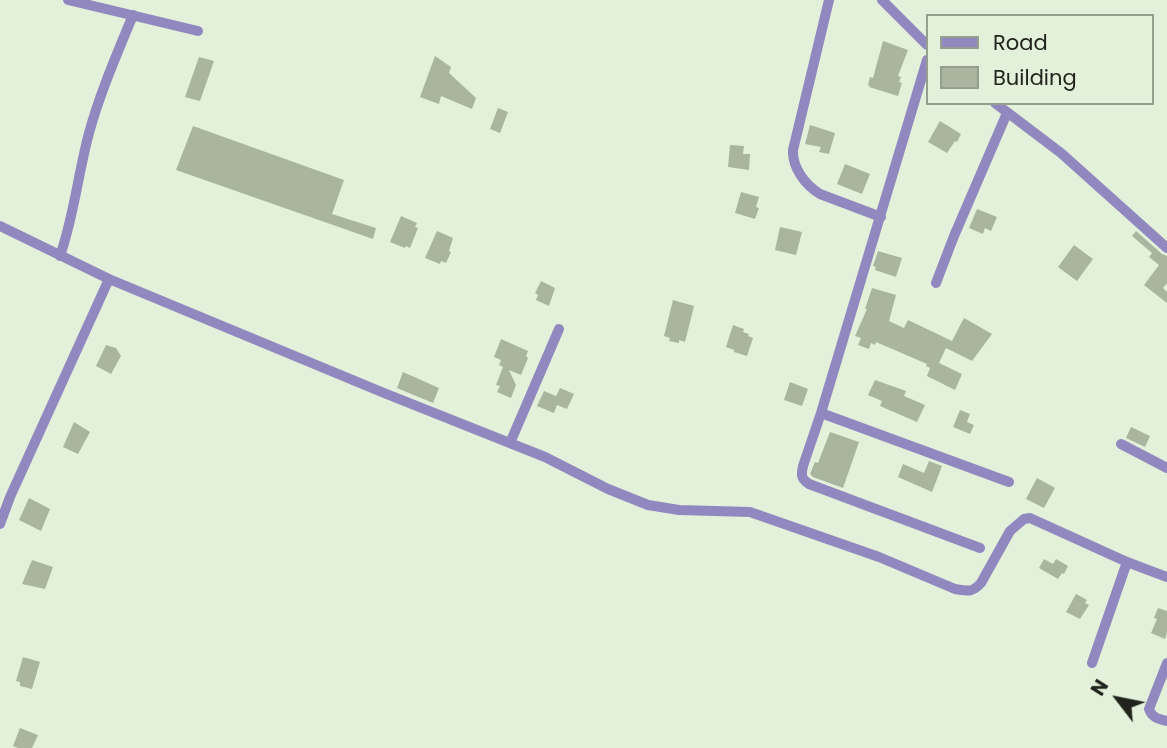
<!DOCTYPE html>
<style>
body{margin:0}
#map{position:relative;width:1167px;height:748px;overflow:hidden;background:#e4f1da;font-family:Poppins,sans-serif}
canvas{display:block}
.legend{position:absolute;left:926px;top:14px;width:228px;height:91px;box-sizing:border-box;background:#e4f1da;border:2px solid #969f8e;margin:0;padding:9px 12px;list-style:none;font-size:21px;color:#20241c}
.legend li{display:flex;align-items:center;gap:14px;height:35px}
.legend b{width:35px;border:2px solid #969f8e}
.north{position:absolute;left:1083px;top:664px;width:70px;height:70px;-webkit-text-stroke:5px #e4f1da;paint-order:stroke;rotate:302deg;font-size:19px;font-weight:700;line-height:28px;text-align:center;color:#20241c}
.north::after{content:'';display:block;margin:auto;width:24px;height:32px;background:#20241c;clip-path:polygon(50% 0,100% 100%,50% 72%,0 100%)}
</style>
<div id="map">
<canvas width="1167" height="748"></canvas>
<ul class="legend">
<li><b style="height:9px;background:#9188c0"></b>Road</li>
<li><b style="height:19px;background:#a9b59f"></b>Building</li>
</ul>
<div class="north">N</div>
</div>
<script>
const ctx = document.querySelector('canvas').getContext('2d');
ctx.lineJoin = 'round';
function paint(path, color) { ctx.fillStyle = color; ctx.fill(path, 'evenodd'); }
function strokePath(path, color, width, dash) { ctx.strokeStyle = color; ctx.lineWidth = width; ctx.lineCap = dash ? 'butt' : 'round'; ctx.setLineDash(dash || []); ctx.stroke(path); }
const building = new Path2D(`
 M 883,41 L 908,50 L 898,76 L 901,77 L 899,82 L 902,83 L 898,96 L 869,87 L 870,86 L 868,85 L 870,77 L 873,78 Z
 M 435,56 L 451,67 L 449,73 L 476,98 L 472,109 L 441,96 L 439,104 L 420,97 Z
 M 199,57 L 214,61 L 200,101 L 185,97 Z
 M 498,108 L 508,112 L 500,133 L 490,129 Z
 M 940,121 L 961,134 L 957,142 L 955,141 L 947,153 L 928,142 Z
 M 810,125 L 835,133 L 829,154 L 819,152 L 821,147 L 805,144 Z
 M 193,126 L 344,180 L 332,214 L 376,228 L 373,239 L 176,170 Z
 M 730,145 L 744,146 L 743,154 L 750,154 L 749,170 L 728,167 Z
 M 845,164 L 870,174 L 862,194 L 837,184 Z
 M 741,192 L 759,197 L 756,207 L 759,208 L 755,219 L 735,213 Z
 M 977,209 L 997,217 L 991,231 L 985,228 L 983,234 L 969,228 Z
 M 401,216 L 417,223 L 415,227 L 418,228 L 410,248 L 406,246 L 405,248 L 390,242 Z
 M 780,227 L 802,232 L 796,255 L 775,250 Z
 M 437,231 L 453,238 L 449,251 L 451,252 L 446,263 L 441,261 L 440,264 L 425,258 Z
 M 1136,231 L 1162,254 L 1167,256 L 1167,283 L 1163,288 L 1167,292 L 1167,303 L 1144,285 L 1159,265 L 1149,257 L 1152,253 L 1132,236 Z
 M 1074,245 L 1093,259 L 1077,281 L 1058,267 Z
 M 878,251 L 902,258 L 896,277 L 875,270 L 876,267 L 873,266 Z
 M 541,281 L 555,288 L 549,306 L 536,300 L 538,295 L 535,293 Z
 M 872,288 L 896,295 L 889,321 L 904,328 L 908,320 L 952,341 L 964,318 L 992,334 L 972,361 L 946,348 L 939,363 L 962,374 L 955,390 L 927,376 L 930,368 L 926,366 L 927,364 L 876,342 L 875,345 L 871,343 L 869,349 L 858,345 L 861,338 L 855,336 L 867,309 L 865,309 Z
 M 673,300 L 694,306 L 685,342 L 679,340 L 679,343 L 669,341 L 670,338 L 664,336 Z
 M 733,325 L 744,329 L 743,332 L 749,334 L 748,336 L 753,338 L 747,356 L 734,352 L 734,350 L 726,347 Z
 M 501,339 L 528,351 L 526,356 L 528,358 L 521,375 L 509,370 L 516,385 L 511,398 L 497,392 L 500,386 L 496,385 L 503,367 L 499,365 L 501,360 L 494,357 Z
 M 106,345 L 116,348 L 121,356 L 111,374 L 96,366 Z
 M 403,372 L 439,388 L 433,403 L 397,388 Z
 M 875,380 L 906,391 L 904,396 L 925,405 L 917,422 L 880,406 L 882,401 L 868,395 Z
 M 790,382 L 808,389 L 802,406 L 784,400 Z
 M 560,388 L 574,394 L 567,409 L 557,405 L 554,413 L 537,406 L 544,391 L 556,396 Z
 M 960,410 L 970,414 L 967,422 L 974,425 L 970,434 L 953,427 Z
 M 74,422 L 90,432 L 78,454 L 63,447 Z
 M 1131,427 L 1150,436 L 1145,447 L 1126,438 Z
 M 830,432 L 859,442 L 843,488 L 813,477 L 810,474 L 815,462 L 818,463 Z
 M 929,461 L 942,466 L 932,492 L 898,477 L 903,464 L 924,473 Z
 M 1037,478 L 1055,488 L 1044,508 L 1026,499 Z
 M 29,498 L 50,509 L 41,531 L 19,520 Z
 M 1044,559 L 1053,564 L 1056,559 L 1068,566 L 1064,574 L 1062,573 L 1058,579 L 1039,568 Z
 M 32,560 L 53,567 L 45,589 L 22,584 Z
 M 1076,594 L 1087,600 L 1085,603 L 1089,605 L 1080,619 L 1066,612 Z
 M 1158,608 L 1167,611 L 1167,633 L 1165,639 L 1151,633 L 1157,619 L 1154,618 Z
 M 23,657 L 40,662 L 32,689 L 20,686 L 20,682 L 16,681 Z
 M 20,728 L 38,735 L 32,748 L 18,748 L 13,746 Z`);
const minor = new Path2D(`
 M 68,0 L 198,31
 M 829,0 L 793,150 C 792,167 805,185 820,194 L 881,217
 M 882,0 L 927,45
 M 927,60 L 821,413 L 803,466 C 801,475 801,479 809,484 L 980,548
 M 995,103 L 1061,153 L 1167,248
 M 0,226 L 109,279 L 384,393 L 545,457 L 608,489 L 648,505 L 679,510 L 750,512 L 879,557 L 955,589 C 967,591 972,593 981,583 L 1010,531 L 1024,519 L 1030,518 L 1127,562 L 1167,577
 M 60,256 C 74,216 78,174 89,133 C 100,93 117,54 133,15
 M 936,283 L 954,236 L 1007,113
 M 821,413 L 1009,482
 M 510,443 L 559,329
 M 1121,444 L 1167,468
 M 0,524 L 10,497 L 109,279
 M 1092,663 L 1127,562
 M 1167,663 L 1149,709 C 1152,718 1159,719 1167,721`);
paint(building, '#a9b59f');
strokePath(minor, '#9188c0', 10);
</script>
